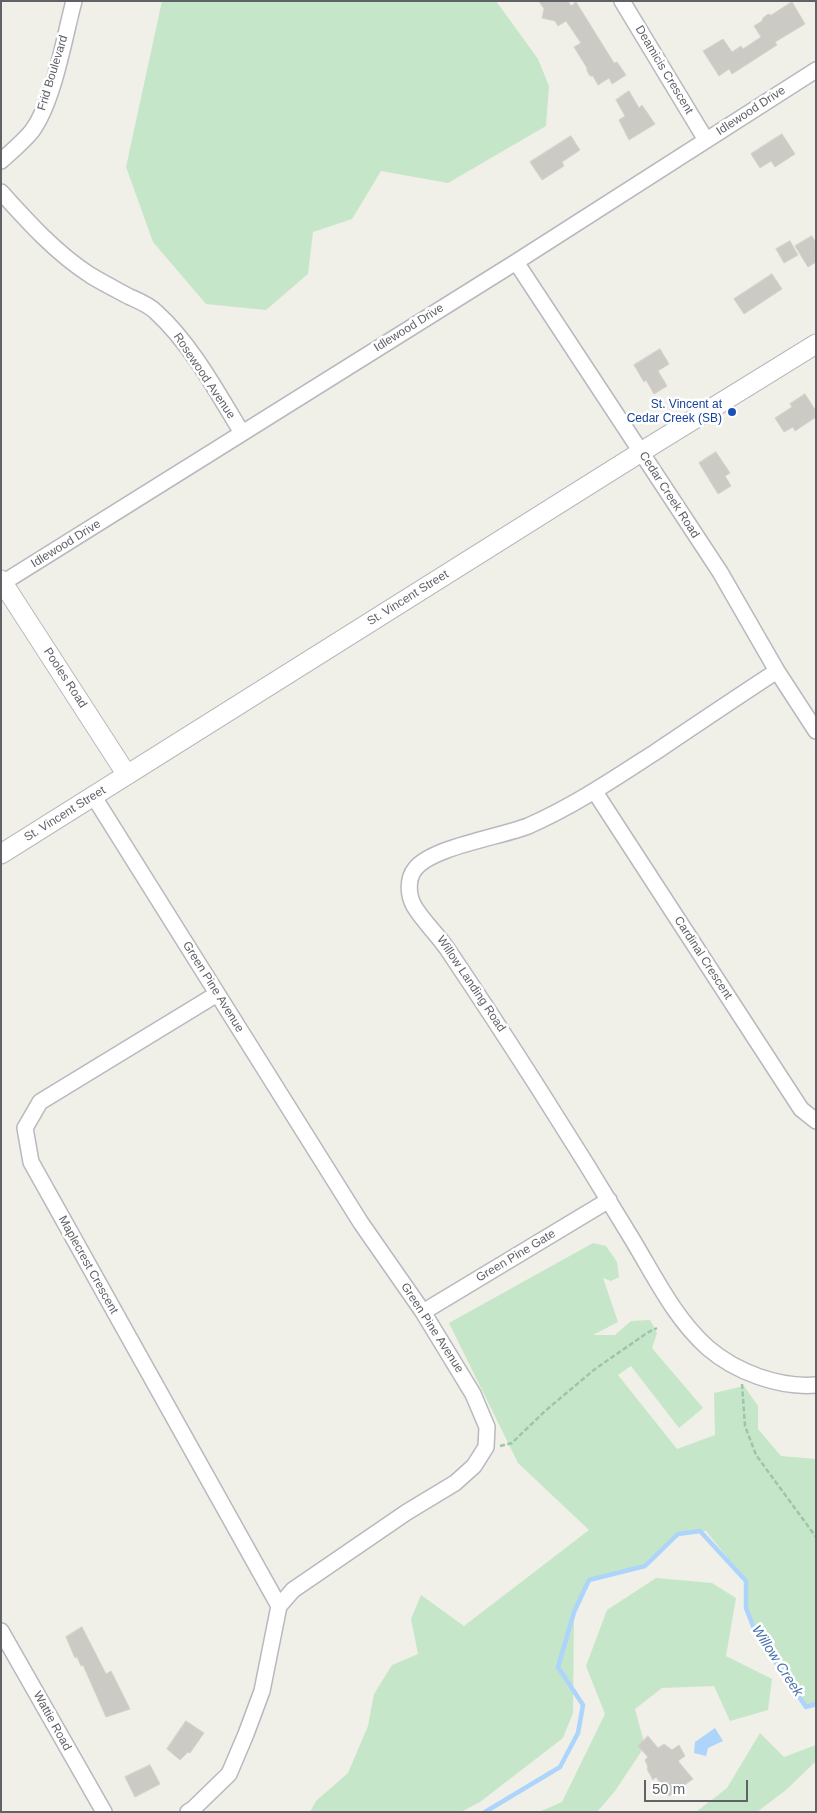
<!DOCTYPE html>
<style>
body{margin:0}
#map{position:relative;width:817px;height:1813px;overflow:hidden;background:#f0efe8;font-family:Arial,sans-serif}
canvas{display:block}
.frame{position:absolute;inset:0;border:2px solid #5f6267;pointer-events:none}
.scale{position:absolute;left:644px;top:1780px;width:104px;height:22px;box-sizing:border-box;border:2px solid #5f6267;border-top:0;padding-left:6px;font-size:15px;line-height:18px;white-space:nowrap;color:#5f6267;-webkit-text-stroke:4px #fff;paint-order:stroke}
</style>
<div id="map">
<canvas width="817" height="1813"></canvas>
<div class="frame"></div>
<div class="scale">50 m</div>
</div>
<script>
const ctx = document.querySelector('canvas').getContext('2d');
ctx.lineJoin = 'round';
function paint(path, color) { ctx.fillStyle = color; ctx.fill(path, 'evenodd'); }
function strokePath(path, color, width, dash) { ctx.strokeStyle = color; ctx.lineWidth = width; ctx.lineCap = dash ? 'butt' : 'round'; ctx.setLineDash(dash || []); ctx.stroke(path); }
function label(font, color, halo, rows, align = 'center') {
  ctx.font = font + ' Arial,sans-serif'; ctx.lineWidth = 5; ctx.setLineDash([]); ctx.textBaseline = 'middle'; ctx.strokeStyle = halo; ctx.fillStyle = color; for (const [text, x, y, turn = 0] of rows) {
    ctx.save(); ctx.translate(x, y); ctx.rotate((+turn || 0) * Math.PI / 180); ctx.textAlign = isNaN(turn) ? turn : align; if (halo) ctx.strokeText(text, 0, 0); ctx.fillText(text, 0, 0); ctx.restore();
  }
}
const green = new Path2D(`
 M 162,1 L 496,1 L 538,59 L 549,86 L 546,126 L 448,183 L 381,171 L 352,219 L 313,232 L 308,274 L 266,310 L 206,304 L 153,242 L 126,167 Z
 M 593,1243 L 606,1246 L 617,1262 L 619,1277 L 611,1281 L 603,1278 L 618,1322 L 593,1335 L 615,1335 L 631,1321 L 650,1320 L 657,1333 L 652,1348 L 703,1408 L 679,1428 L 631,1366 L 618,1375 L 677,1449 L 715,1435 L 714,1393 L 744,1386 L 758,1406 L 758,1429 L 781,1456 L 816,1459 L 816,1703 L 806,1707 L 749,1621 L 746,1581 L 706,1531 L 682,1533 L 645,1566 L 589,1580 L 574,1612 L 573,1713 L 563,1738 L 480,1802 L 461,1812 L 310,1812 L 316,1801 L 348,1773 L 368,1726 L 374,1694 L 392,1665 L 418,1654 L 411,1619 L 421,1595 L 464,1626 L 589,1530 L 518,1463 L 449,1323 Z
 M 656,1578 L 712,1583 L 736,1598 L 726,1656 L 772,1679 L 768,1710 L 730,1721 L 714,1686 L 662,1688 L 635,1709 L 645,1746 L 615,1791 L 597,1812 L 539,1812 L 562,1802 L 605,1714 L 586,1666 L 607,1610 Z
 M 760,1733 L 784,1757 L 816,1745 L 816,1761 L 786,1790 L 757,1812 L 696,1812 L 727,1788 Z`);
const water = new Path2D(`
 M 715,1728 L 723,1741 L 708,1748 L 706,1756 L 694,1753 L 695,1742 Z`);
const stream = new Path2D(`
 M 485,1812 L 560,1767 L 578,1733 L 583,1705 L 558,1667 L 574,1612 L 589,1580 L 645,1566 L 678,1534 L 700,1531 L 746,1581 L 746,1608 L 755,1631 L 806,1707 L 816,1704`);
const building = new Path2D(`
 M 539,1 L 568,1 L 571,6 L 576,2 L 614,63 L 617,62 L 626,75 L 612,84 L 609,78 L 598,85 L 593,76 L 590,76 L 587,71 L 587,68 L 574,47 L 581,43 L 566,21 L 558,26 L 555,21 L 542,18 L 544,9 Z
 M 792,2 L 805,24 L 775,42 L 777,45 L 732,74 L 729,69 L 719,76 L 703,51 L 723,39 L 732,52 L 741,46 L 743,49 L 761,37 L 754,26 L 762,21 L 763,18 L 768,14 L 771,15 Z
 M 629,91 L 639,108 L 642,105 L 655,124 L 629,140 L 619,120 L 625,116 L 616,100 Z
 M 782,134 L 795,154 L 775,167 L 771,161 L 760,168 L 751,154 Z
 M 571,136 L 580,150 L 562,162 L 564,166 L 542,180 L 530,162 Z
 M 812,236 L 816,243 L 816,262 L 808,267 L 795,246 Z
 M 790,241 L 798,255 L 784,263 L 776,249 Z
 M 772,274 L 782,289 L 744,314 L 734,299 Z
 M 660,349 L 669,364 L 658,371 L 667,386 L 654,394 L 646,380 L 644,382 L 634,365 Z
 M 805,394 L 816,411 L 816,417 L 795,431 L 793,427 L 784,432 L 775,418 L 792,407 L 790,404 Z
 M 716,452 L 730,473 L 725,476 L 731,486 L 718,494 L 699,463 Z
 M 82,1627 L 106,1674 L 111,1671 L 130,1709 L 106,1717 L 83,1665 L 81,1666 L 77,1657 L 75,1658 L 66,1637 Z
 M 186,1721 L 204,1733 L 190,1753 L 188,1752 L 180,1760 L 167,1749 Z
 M 648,1736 L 658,1748 L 664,1744 L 672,1750 L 679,1745 L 685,1756 L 678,1761 L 693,1779 L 669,1796 L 656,1777 L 653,1780 L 647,1769 L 648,1767 L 645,1760 L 648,1757 L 638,1746 Z
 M 150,1765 L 160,1784 L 135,1797 L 125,1777 Z`);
const path = new Path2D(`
 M 742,1384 L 745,1426 L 756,1455 L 816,1537
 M 500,1446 L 512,1443 L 545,1411 L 595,1369 L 647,1333 L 657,1328`);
const minor = new Path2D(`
 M 622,1 L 706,140
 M 1,161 C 12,151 23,142 32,131 C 54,101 64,38 74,1
 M 1,192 C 28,222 56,253 90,275 C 103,283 117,290 130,297 C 139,301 149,305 156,312 C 192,345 217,392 242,433
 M 516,262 L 720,572 L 777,671 L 816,731
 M 1,584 L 516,262 L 816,70
 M 777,671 C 737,697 697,724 657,751 C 615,778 574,806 528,826 C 500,837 432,847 415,869 C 407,879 408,895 414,906 C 422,920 438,935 448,950 C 479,996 509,1042 539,1089 C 571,1139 602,1189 632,1239 C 655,1277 675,1319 708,1348 C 736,1372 779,1388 816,1385
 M 595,792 L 801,1109 L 816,1121
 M 94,797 L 361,1223 L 423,1312 L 473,1394 L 487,1427 L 486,1447 L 474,1466 L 455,1483 L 407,1512 L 293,1590 L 279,1606 L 262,1691 L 246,1734 L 229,1774 L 193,1809 L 188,1812
 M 217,994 L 40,1102 L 25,1128 L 31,1162 L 279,1606
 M 423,1312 L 609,1200
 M 1,1631 L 104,1812`);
const tertiary = new Path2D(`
 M 1,580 L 127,775
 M 1,854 L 641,452 L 816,344`);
const markers = [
 [732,412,5,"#1a4fb4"]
];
const streetNames = [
 ["Deamicis Crescent",664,70,59],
 ["Frid Boulevard",53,73,-73],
 ["Idlewood Drive",751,111,-33],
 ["Idlewood Drive",409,328,-32],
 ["Rosewood Avenue",204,376,56],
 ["Cedar Creek Road",669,495,57],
 ["Idlewood Drive",66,544,-32],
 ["St. Vincent Street",408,598,-32],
 ["Pooles Road",65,678,57],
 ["St. Vincent Street",65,814,-32],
 ["Cardinal Crescent",703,958,57],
 ["Willow Landing Road",471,984,56],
 ["Green Pine Avenue",213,987,58],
 ["Green Pine Gate",516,1256,-31],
 ["Maplecrest Crescent",88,1265,61],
 ["Green Pine Avenue",432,1328,57],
 ["Wattie Road",52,1721,61]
];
const transitNames = [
 ["St. Vincent at",722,405],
 ["Cedar Creek (SB)",722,419]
];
const waterNames = [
 ["Willow Creek",777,1661,57]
];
paint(green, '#c6e6c9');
paint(water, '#add4fb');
strokePath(stream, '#add4fb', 4.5);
paint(building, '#cccac4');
strokePath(building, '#d5d2c6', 1);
strokePath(minor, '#b8b9be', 18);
strokePath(tertiary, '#b8b9be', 21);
strokePath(path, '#9ec5ac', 2.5, [5, 2.5]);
strokePath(minor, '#fff', 15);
strokePath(tertiary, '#fff', 19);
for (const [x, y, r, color] of markers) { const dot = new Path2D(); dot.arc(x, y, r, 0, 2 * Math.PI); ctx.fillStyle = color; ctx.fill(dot); strokePath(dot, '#fff', 2); }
label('12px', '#5f6267', '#fff', streetNames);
label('12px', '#164399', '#fff', transitNames, 'right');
label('italic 14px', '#4973ae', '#fff', waterNames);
</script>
